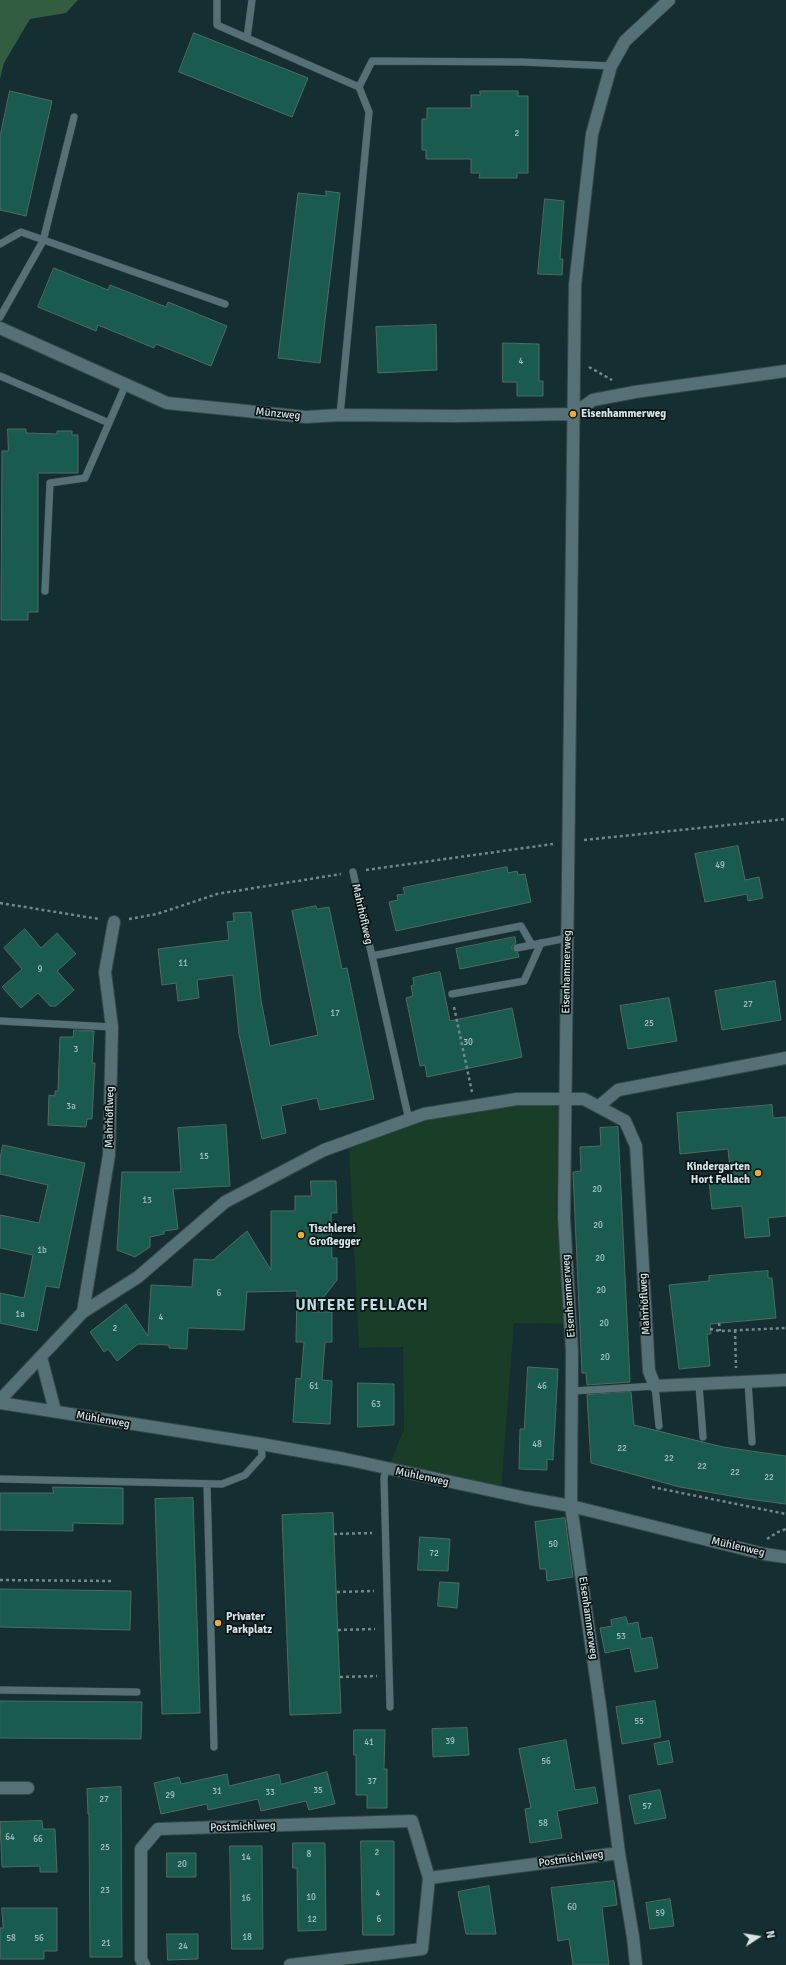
<!DOCTYPE html>
<meta charset="utf-8">
<style>
body{margin:0}
#map{position:relative;width:786px;height:1965px;overflow:hidden;background:#152e31;font-family:Signika,sans-serif}
canvas{display:block}
.north{position:absolute;left:738px;top:1917px;width:40px;height:40px;-webkit-text-stroke:3px #0a1416;paint-order:stroke;rotate:78deg;font-size:11px;font-weight:700;line-height:16px;text-align:center;color:#d7e5e7}
.north::after{content:'';display:block;margin:auto;width:14px;height:18px;background:#d7e5e7;clip-path:polygon(50% 0,100% 100%,50% 72%,0 100%)}
</style>
<div id="map">
<canvas width="786" height="1965"></canvas>
<div class="north">N</div>
</div>
<script>
const ctx = document.querySelector('canvas').getContext('2d');
ctx.lineJoin = 'round';
function paint(path, color) { ctx.fillStyle = color; ctx.fill(path, 'evenodd'); }
function strokePath(path, color, width, dash) { ctx.strokeStyle = color; ctx.lineWidth = width; ctx.lineCap = dash ? 'butt' : 'round'; ctx.setLineDash(dash || []); ctx.stroke(path); }
function label(font, color, halo, rows, align = 'center') {
  ctx.font = font + ' Signika,sans-serif'; ctx.lineWidth = 3.5; ctx.setLineDash([]); ctx.textBaseline = 'middle'; ctx.strokeStyle = halo; ctx.fillStyle = color; for (const [text, x, y, turn = 0] of rows) {
    ctx.save(); ctx.translate(x, y); ctx.rotate((+turn || 0) * Math.PI / 180); ctx.textAlign = isNaN(turn) ? turn : align; if (halo) ctx.strokeText(text, 0, 0); ctx.fillText(text, 0, 0); ctx.restore();
  }
}
const green = new Path2D(`
 M 517,1105 L 560,1105 L 556,1209 L 565,1324 L 514,1323 L 501,1490 L 387,1470 L 404,1430 L 403,1347 L 359,1348 L 349,1145 L 425,1118 Z`);
const forest = new Path2D(`
 M 0,0 L 78,0 L 66,13 L 30,19 L 4,63 L 0,79 Z`);
const building = new Path2D(`
 M 194,33 L 308,78 L 292,117 L 179,72 Z
 M 10,91 L 52,101 L 26,216 L 0,210 L 0,137 Z
 M 480,91 L 518,91 L 518,96 L 528,96 L 528,173 L 517,173 L 517,178 L 479,178 L 480,173 L 471,173 L 471,159 L 426,159 L 426,150 L 422,150 L 422,119 L 427,119 L 427,108 L 471,108 L 471,95 L 480,95 Z
 M 326,191 L 340,193 L 320,363 L 278,358 L 298,193 L 326,196 Z
 M 545,199 L 564,201 L 560,259 L 563,259 L 562,275 L 538,274 Z
 M 54,268 L 108,290 L 110,285 L 166,307 L 168,302 L 227,326 L 211,366 L 156,344 L 154,348 L 98,325 L 96,331 L 38,307 Z
 M 436,325 L 437,370 L 378,373 L 376,327 Z
 M 503,343 L 539,344 L 539,381 L 543,381 L 543,396 L 517,396 L 517,382 L 503,382 Z
 M 8,429 L 26,429 L 26,433 L 57,434 L 57,431 L 72,431 L 72,435 L 78,435 L 78,473 L 38,473 L 38,612 L 28,612 L 28,620 L 1,620 L 2,451 L 8,451 Z
 M 738,846 L 745,880 L 759,877 L 763,898 L 748,901 L 747,894 L 705,902 L 695,854 Z
 M 507,867 L 508,873 L 517,871 L 518,875 L 525,874 L 531,902 L 396,931 L 389,902 L 398,900 L 397,895 L 405,894 L 403,888 Z
 M 316,906 L 317,909 L 329,907 L 342,969 L 347,968 L 374,1099 L 320,1110 L 317,1098 L 281,1106 L 286,1133 L 262,1139 L 239,1034 L 233,975 L 197,980 L 199,998 L 178,1001 L 176,983 L 162,985 L 158,949 L 229,940 L 227,922 L 234,921 L 233,913 L 251,912 L 261,1000 L 270,1046 L 318,1035 L 292,911 Z
 M 25,929 L 41,948 L 57,933 L 76,954 L 57,971 L 74,990 L 56,1006 L 50,1006 L 38,993 L 21,1008 L 2,987 L 22,969 L 4,948 Z
 M 515,937 L 516,943 L 512,946 L 512,949 L 518,953 L 519,957 L 460,969 L 456,949 Z
 M 440,972 L 450,1021 L 512,1008 L 522,1057 L 427,1077 L 425,1065 L 420,1066 L 406,998 L 413,996 L 411,986 L 414,985 L 413,978 Z
 M 775,981 L 781,1020 L 722,1030 L 715,991 Z
 M 669,998 L 677,1041 L 628,1049 L 620,1006 Z
 M 74,1030 L 94,1031 L 92,1063 L 95,1063 L 92,1119 L 87,1119 L 86,1127 L 48,1125 L 49,1095 L 55,1096 L 55,1091 L 58,1091 L 60,1037 L 73,1037 Z
 M 772,1105 L 773,1118 L 786,1117 L 786,1216 L 768,1218 L 770,1236 L 745,1238 L 742,1206 L 712,1209 L 709,1182 L 731,1180 L 728,1149 L 680,1154 L 677,1113 Z
 M 226,1125 L 230,1186 L 173,1189 L 178,1229 L 164,1231 L 164,1234 L 150,1237 L 150,1247 L 135,1257 L 117,1250 L 122,1172 L 181,1172 L 178,1128 Z
 M 618,1127 L 630,1382 L 587,1385 L 586,1373 L 582,1373 L 573,1172 L 581,1171 L 580,1147 L 601,1146 L 600,1128 Z
 M 3,1145 L 85,1163 L 59,1288 L 46,1286 L 37,1331 L 0,1323 L 0,1293 L 24,1298 L 33,1255 L 0,1248 L 0,1215 L 39,1223 L 48,1185 L 0,1174 L 0,1159 Z
 M 311,1181 L 336,1181 L 337,1213 L 331,1213 L 332,1258 L 337,1258 L 337,1280 L 312,1312 L 332,1312 L 332,1342 L 325,1342 L 322,1380 L 332,1381 L 330,1424 L 293,1422 L 296,1378 L 301,1379 L 304,1342 L 296,1342 L 297,1291 L 247,1292 L 244,1330 L 188,1328 L 187,1349 L 169,1348 L 169,1345 L 138,1344 L 117,1361 L 108,1349 L 104,1352 L 90,1332 L 126,1304 L 148,1336 L 151,1285 L 192,1287 L 194,1259 L 213,1260 L 247,1231 L 271,1270 L 271,1211 L 295,1211 L 295,1196 L 311,1196 Z
 M 768,1271 L 768,1278 L 772,1278 L 776,1318 L 710,1324 L 711,1334 L 707,1334 L 710,1366 L 679,1369 L 669,1285 L 709,1281 L 709,1276 Z
 M 528,1367 L 558,1369 L 553,1460 L 547,1459 L 547,1470 L 519,1469 L 520,1429 L 524,1429 Z
 M 358,1383 L 394,1384 L 394,1425 L 358,1427 Z
 M 631,1392 L 634,1425 L 723,1447 L 786,1456 L 786,1504 L 748,1499 L 680,1487 L 591,1463 L 587,1395 Z
 M 53,1487 L 123,1488 L 123,1524 L 73,1523 L 73,1531 L 0,1530 L 0,1493 L 53,1493 Z
 M 193,1498 L 200,1713 L 162,1714 L 155,1499 Z
 M 333,1513 L 341,1713 L 290,1715 L 282,1515 Z
 M 565,1518 L 573,1577 L 547,1581 L 546,1569 L 540,1569 L 535,1522 Z
 M 420,1537 L 450,1539 L 448,1571 L 418,1570 Z
 M 440,1582 L 459,1583 L 457,1608 L 438,1606 Z
 M 0,1589 L 131,1591 L 130,1630 L 0,1627 Z
 M 626,1617 L 628,1624 L 638,1622 L 641,1639 L 652,1637 L 658,1668 L 635,1672 L 630,1648 L 605,1653 L 600,1628 L 612,1626 L 611,1620 Z
 M 0,1701 L 142,1702 L 141,1739 L 0,1738 Z
 M 655,1701 L 661,1737 L 622,1744 L 616,1707 Z
 M 467,1728 L 469,1755 L 433,1757 L 432,1729 Z
 M 354,1730 L 385,1730 L 384,1769 L 387,1769 L 387,1808 L 367,1808 L 367,1795 L 356,1795 L 356,1755 L 354,1755 Z
 M 566,1740 L 575,1790 L 595,1787 L 598,1803 L 557,1811 L 562,1838 L 530,1843 L 525,1809 L 531,1808 L 519,1749 Z
 M 669,1741 L 673,1762 L 658,1765 L 654,1744 Z
 M 327,1772 L 335,1804 L 309,1810 L 306,1801 L 261,1811 L 258,1799 L 208,1810 L 207,1804 L 161,1814 L 154,1783 L 179,1777 L 181,1784 L 227,1774 L 229,1786 L 279,1774 L 281,1784 Z
 M 121,1787 L 122,1957 L 90,1957 L 89,1814 L 88,1814 L 87,1789 Z
 M 660,1790 L 666,1818 L 635,1824 L 629,1796 Z
 M 42,1821 L 43,1829 L 55,1829 L 57,1872 L 40,1872 L 40,1866 L 2,1867 L 0,1822 Z
 M 361,1841 L 394,1841 L 394,1935 L 363,1935 Z
 M 293,1843 L 325,1843 L 326,1930 L 298,1931 L 297,1868 L 293,1868 Z
 M 230,1846 L 262,1846 L 263,1949 L 232,1949 Z
 M 167,1853 L 196,1853 L 196,1877 L 167,1877 Z
 M 614,1881 L 617,1905 L 602,1907 L 609,1965 L 573,1965 L 569,1939 L 558,1941 L 551,1888 Z
 M 489,1886 L 496,1934 L 466,1934 L 458,1892 Z
 M 670,1899 L 674,1926 L 650,1929 L 646,1903 Z
 M 2,1908 L 57,1908 L 57,1951 L 44,1951 L 44,1959 L 0,1959 L 0,1928 L 3,1928 Z
 M 167,1934 L 198,1934 L 198,1959 L 168,1960 Z`);
const path = new Path2D(`
 M 589,367 L 612,380
 M 584,840 L 786,819
 M 366,870 L 553,844
 M 0,903 L 99,919
 M 129,919 L 157,914 L 217,894 L 341,874
 M 454,1007 L 472,1092
 M 719,1323 L 720,1331
 M 710,1329 L 720,1331 L 786,1328
 M 735,1330 L 736,1368
 M 652,1487 L 786,1514
 M 334,1534 L 372,1533
 M 767,1539 L 778,1532 L 786,1529
 M 0,1580 L 112,1581
 M 337,1592 L 374,1591
 M 338,1630 L 375,1629
 M 340,1677 L 377,1676`);
const lane = new Path2D(`
 M 217,0 L 217,25 L 359,87
 M 247,38 L 252,0
 M 0,244 L 21,232 L 225,304
 M 0,317 L 43,241 L 74,117
 M 0,376 L 109,423
 M 340,415 L 369,112 L 359,87 L 372,61 L 522,62 L 611,66
 M 45,591 L 50,483 L 85,478 L 126,384
 M 353,872 L 409,1120
 M 517,948 L 567,938
 M 372,956 L 521,926 L 532,945
 M 452,994 L 524,981 L 541,943
 M 0,1021 L 112,1027
 M 748,1382 L 752,1442
 M 699,1385 L 703,1437
 M 573,1391 L 655,1386 L 659,1426
 M 386,1469 L 384,1478 L 390,1707
 M 0,1479 L 222,1484 L 245,1475 L 262,1456 L 261,1444
 M 207,1484 L 214,1747
 M 0,1690 L 137,1692`);
const street = new Path2D(`
 M 0,328 L 167,403 L 306,417 L 340,415 L 456,416 L 573,414
 M 573,414 L 593,400 L 635,392 L 786,371
 M 599,1106 L 618,1090 L 786,1058
 M 83,1312 L 109,1155 L 112,1027 L 105,972 L 114,922
 M 41,1357 L 55,1411
 M 0,1400 L 83,1312 L 138,1277 L 225,1202 L 324,1150 L 424,1114 L 517,1099 L 584,1099 L 625,1121 L 636,1146 L 649,1371 L 655,1386 L 786,1380
 M 0,1403 L 261,1444 L 345,1459 L 526,1498 L 571,1506 L 764,1554 L 786,1557
 M 0,1788 L 28,1788
 M 429,1878 L 619,1853
 M 144,1965 L 141,1959 L 141,1849 L 158,1829 L 412,1821 L 429,1878 L 422,1949 L 290,1965
 M 636,1965 L 633,1937 L 619,1853 L 600,1706 L 571,1506 L 572,1351 L 564,1218 L 575,285 L 592,134 L 611,66 L 625,41 L 669,0`);
const markers = [
 [573,414,4,"#ebaa39"],
 [758,1173,4,"#ebaa39"],
 [301,1235,4,"#ebaa39"],
 [218,1623,4,"#ebaa39"]
];
const numberNames = [
 ["2",517,134],
 ["4",521,362],
 ["49",720,866],
 ["11",183,964],
 ["9",40,970],
 ["27",748,1005],
 ["17",335,1014],
 ["25",649,1024],
 ["30",468,1043],
 ["3",76,1050],
 ["3a",71,1107],
 ["15",204,1157],
 ["20",597,1190],
 ["13",147,1201],
 ["20",598,1226],
 ["1b",42,1251],
 ["20",600,1259],
 ["20",601,1291],
 ["6",219,1294],
 ["1a",20,1315],
 ["4",161,1318],
 ["20",604,1324],
 ["2",115,1329],
 ["20",605,1358],
 ["61",314,1387],
 ["46",542,1387],
 ["63",376,1405],
 ["48",537,1445],
 ["22",622,1449],
 ["22",669,1459],
 ["22",702,1467],
 ["22",735,1473],
 ["22",769,1478],
 ["50",553,1545],
 ["72",434,1554],
 ["53",621,1637],
 ["55",639,1722],
 ["39",450,1742],
 ["41",369,1743],
 ["56",546,1762],
 ["37",372,1782],
 ["35",318,1791],
 ["31",217,1792],
 ["33",270,1793],
 ["29",170,1796],
 ["27",104,1800],
 ["57",647,1807],
 ["58",543,1824],
 ["64",10,1838],
 ["66",38,1840],
 ["25",105,1848],
 ["2",377,1853],
 ["8",309,1855],
 ["14",246,1858],
 ["20",182,1865],
 ["23",105,1891],
 ["4",378,1894],
 ["10",311,1898],
 ["16",246,1899],
 ["60",572,1908],
 ["59",660,1914],
 ["12",312,1920],
 ["6",379,1920],
 ["18",247,1938],
 ["58",11,1939],
 ["56",39,1939],
 ["21",106,1944],
 ["24",183,1947]
];
const streetNames = [
 ["Münzweg",278,414,6],
 ["Mahrhöflweg",362,914,77],
 ["Eisenhammerweg",567,972,-89],
 ["Mahrhöflweg",110,1117,-89],
 ["Eisenhammerweg",569,1296,-94],
 ["Mahrhöflweg",645,1304,-93],
 ["Mühlenweg",103,1420,10],
 ["Mühlenweg",422,1477,12],
 ["Mühlenweg",738,1547,13],
 ["Eisenhammerweg",588,1618,82],
 ["Postmichlweg",243,1827,-2],
 ["Postmichlweg",571,1859,-8]
];
const poiNames = [
 ["Eisenhammerweg",581,414],
 ["Kindergarten",750,1167,"right"],
 ["Hort Fellach",750,1180,"right"],
 ["Tischlerei",309,1229],
 ["Großegger",309,1242],
 ["Privater",226,1617],
 ["Parkplatz",226,1630]
];
const districtNames = [
 ["UNTERE FELLACH",362,1306]
];
paint(green, '#193d26');
paint(forest, '#325d41');
paint(building, '#1a5b50');
strokePath(building, '#506a64', 1);
strokePath(lane, '#34484a', 8);
strokePath(street, '#34484a', 14);
strokePath(path, '#74878a', 2.5, [3, 3]);
strokePath(lane, '#567175', 7);
strokePath(street, '#567175', 12);
for (const [x, y, r, color] of markers) { const dot = new Path2D(); dot.arc(x, y, r, 0, 2 * Math.PI); ctx.fillStyle = color; ctx.fill(dot); strokePath(dot, '#0a1416', 1.5); }
label('9px', '#a8c2c1', null, numberNames);
label('11px', '#d7e5e7', '#0a1416', streetNames);
label('bold 11px', '#d7e5e7', '#0a1416', poiNames, 'left');
ctx.letterSpacing = '1px';
label('bold 15px', '#bedce0', '#0a1416', districtNames);
ctx.letterSpacing = '0px';
</script>
